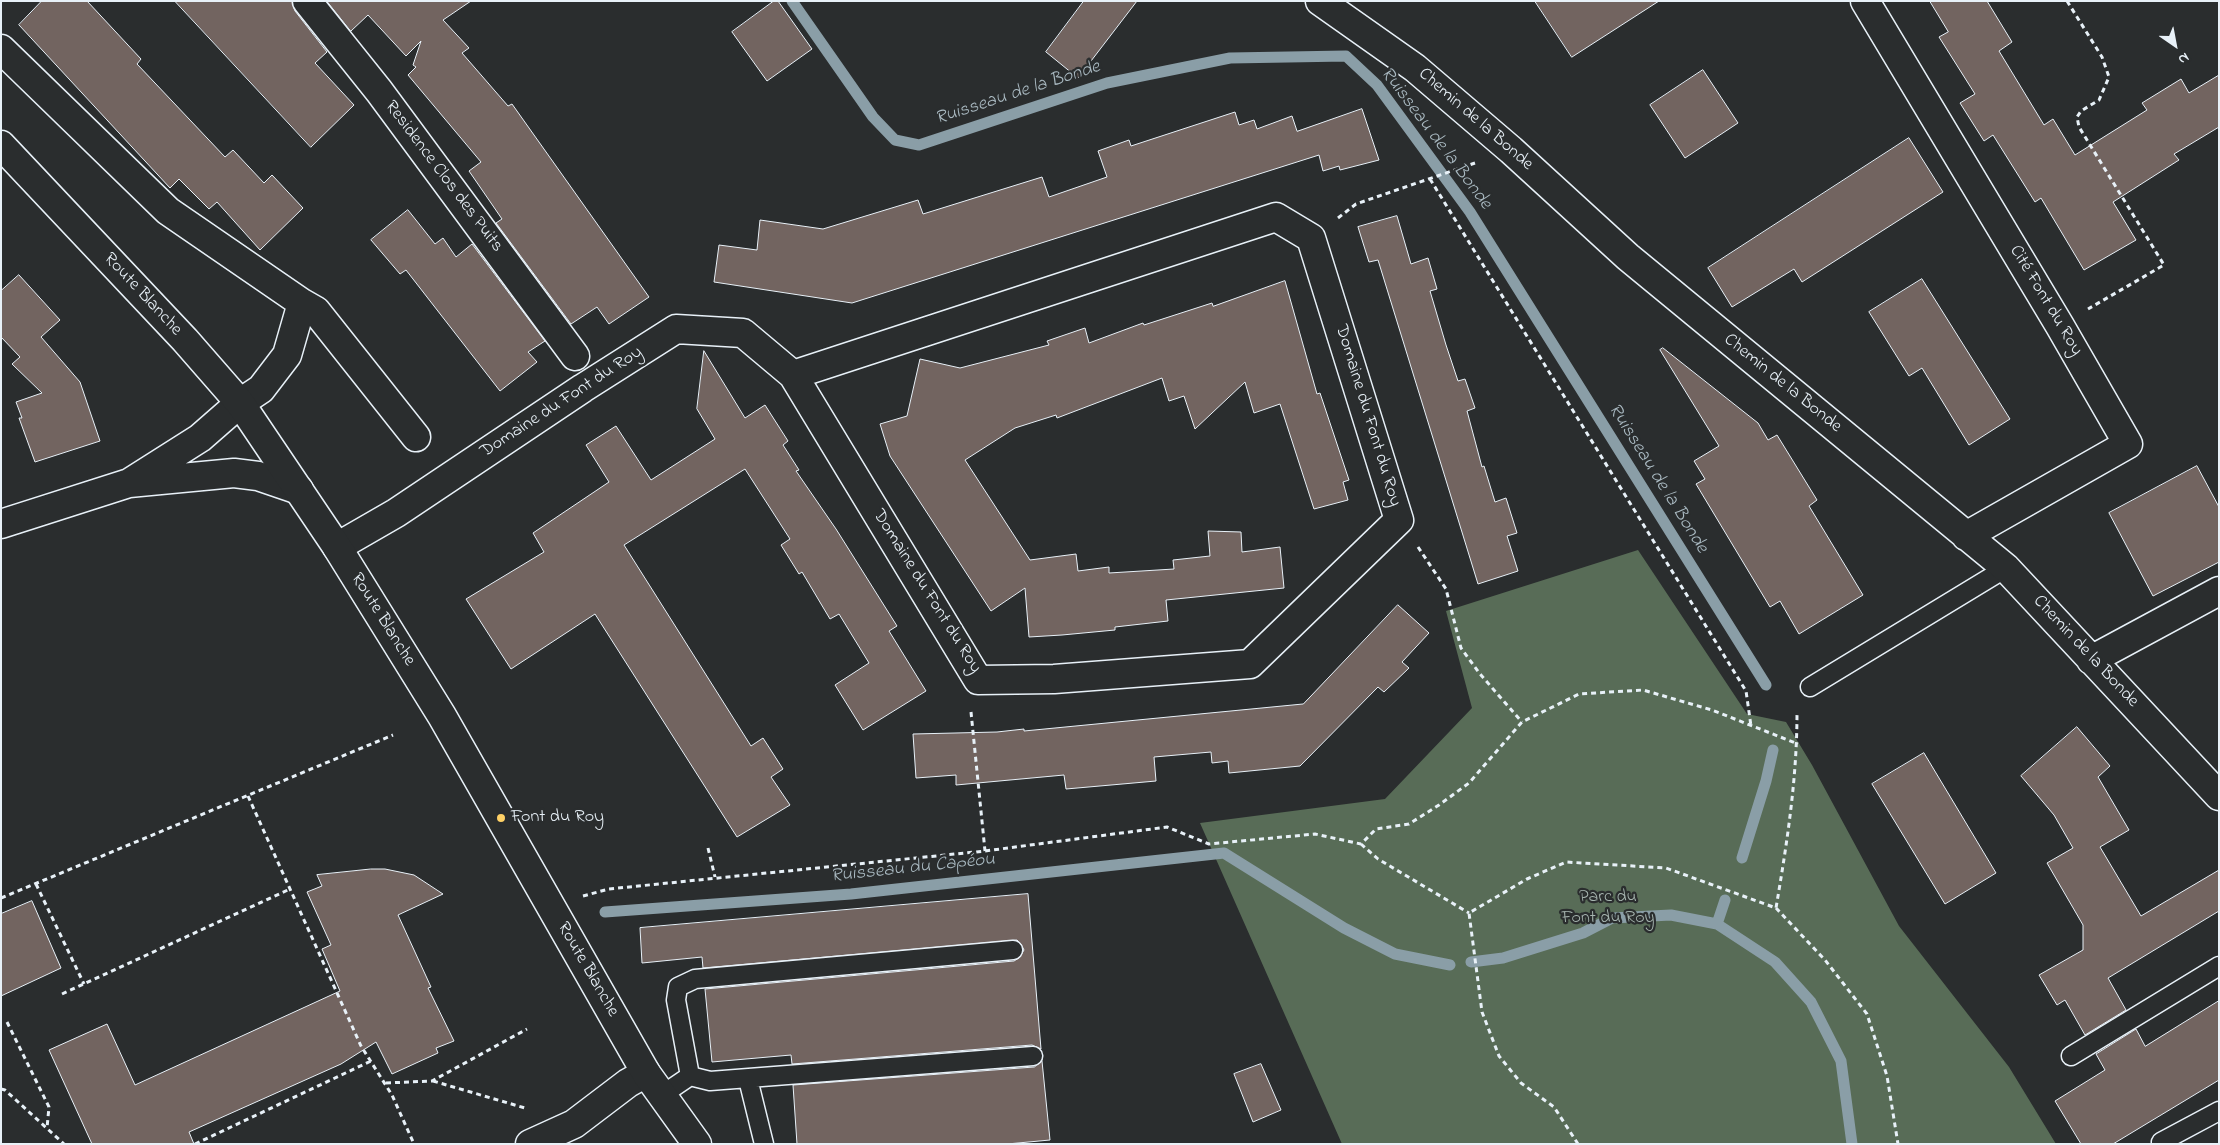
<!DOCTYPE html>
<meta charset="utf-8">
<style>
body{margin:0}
#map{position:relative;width:2220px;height:1145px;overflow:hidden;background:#2a2d2e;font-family:"Indie Flower",sans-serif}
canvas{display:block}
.frame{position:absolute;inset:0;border:2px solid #e8f1f8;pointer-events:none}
.north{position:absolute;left:2150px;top:20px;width:50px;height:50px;-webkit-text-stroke:4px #2a2d2e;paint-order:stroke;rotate:147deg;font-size:14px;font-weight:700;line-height:20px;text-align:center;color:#e8f1f8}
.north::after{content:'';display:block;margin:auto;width:18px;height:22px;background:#e8f1f8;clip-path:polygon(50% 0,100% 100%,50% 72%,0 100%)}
</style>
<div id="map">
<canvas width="2220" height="1145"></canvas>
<div class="frame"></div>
<div class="north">N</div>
</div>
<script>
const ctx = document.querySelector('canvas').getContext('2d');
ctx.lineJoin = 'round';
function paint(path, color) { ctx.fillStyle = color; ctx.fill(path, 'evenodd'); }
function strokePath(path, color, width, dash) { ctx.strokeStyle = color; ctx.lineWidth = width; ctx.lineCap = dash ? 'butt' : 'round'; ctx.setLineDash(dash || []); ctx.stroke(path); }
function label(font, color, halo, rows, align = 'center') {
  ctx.font = font + ' "Indie Flower",sans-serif'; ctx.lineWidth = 4.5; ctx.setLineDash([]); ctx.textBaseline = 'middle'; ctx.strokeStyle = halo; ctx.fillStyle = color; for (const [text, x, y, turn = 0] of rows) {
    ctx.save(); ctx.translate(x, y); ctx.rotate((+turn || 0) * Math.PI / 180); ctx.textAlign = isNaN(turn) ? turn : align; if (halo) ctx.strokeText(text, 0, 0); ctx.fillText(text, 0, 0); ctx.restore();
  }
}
const green = new Path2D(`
 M 1638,550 L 1747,714 L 1786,722 L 1812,765 L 1899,926 L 2009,1067 L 2056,1144 L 1342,1144 L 1200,823 L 1385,799 L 1472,708 L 1446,611 Z`);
const stream = new Path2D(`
 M 792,1 L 873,117 L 895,140 L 919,145 L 1107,83 L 1230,58 L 1346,56 L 1377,85 L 1470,212 L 1766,685
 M 1742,858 L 1766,781 L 1773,750
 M 605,912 L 851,894 L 1224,853 L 1344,928 L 1395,954 L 1450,965
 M 1717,924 L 1725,900
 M 1471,962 L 1503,958 L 1583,933 L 1612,918 L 1671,915 L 1717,924 L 1775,962 L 1811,1002 L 1841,1061 L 1852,1144`);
const building = new Path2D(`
 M 42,1 L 87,1 L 141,59 L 137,64 L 225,157 L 233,150 L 264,183 L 272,175 L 303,208 L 260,250 L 217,202 L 209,209 L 179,179 L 170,188 L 19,25 Z
 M 175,1 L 292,1 L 295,11 L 327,52 L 315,63 L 354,105 L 311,147 Z
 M 327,1 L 471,1 L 443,20 L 469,48 L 462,53 L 508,106 L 512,104 L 649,297 L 609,324 L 597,307 L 571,324 L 496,223 L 502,219 L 469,171 L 481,162 L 408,75 L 416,67 L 413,65 L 421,41 L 406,56 L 368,15 L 351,31 Z
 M 774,1 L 778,1 L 812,49 L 767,81 L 732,32 Z
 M 1084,1 L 1137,1 L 1078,78 L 1046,52 Z
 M 1535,1 L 1659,1 L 1572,57 Z
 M 1930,1 L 1987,1 L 2012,42 L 1999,51 L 2044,125 L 2053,119 L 2075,155 L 2147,110 L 2142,103 L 2181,79 L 2189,93 L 2219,75 L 2219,127 L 2174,154 L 2179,160 L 2113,202 L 2136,240 L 2084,270 L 2041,198 L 2035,202 L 1993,135 L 1984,141 L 1960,103 L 1975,94 L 1939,37 L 1948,32 Z
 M 1703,70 L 1738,123 L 1685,158 L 1650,105 Z
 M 1362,109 L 1379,160 L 1340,170 L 1339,166 L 1323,171 L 1319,155 L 852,303 L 714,282 L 719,245 L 757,250 L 760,220 L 823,229 L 918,200 L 923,214 L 1042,177 L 1049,197 L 1107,177 L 1098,151 L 1129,140 L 1131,146 L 1235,112 L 1239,125 L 1254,120 L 1257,129 L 1292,116 L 1297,131 Z
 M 1909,138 L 1943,192 L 1802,282 L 1794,269 L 1732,307 L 1708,268 Z
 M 408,210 L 435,244 L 443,238 L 456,257 L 472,244 L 545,341 L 528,352 L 537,362 L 500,391 L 406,270 L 400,274 L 371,240 Z
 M 1397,216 L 1411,264 L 1428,258 L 1437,289 L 1430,291 L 1446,345 L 1458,381 L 1465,379 L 1475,408 L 1467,411 L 1482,467 L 1484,466 L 1495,502 L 1506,498 L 1517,533 L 1507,536 L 1518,571 L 1478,584 L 1378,260 L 1369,262 L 1358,227 Z
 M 19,275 L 60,320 L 41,337 L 80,382 L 100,441 L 35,462 L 19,418 L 22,418 L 16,402 L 42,393 L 12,364 L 20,357 L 1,337 L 1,291 Z
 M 1922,279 L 2010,419 L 1969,445 L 1922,368 L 1909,376 L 1869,312 Z
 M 1285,281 L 1317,394 L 1320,393 L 1349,480 L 1343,482 L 1348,500 L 1314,509 L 1280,404 L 1254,413 L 1245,382 L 1195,429 L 1184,396 L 1169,401 L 1162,378 L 1057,418 L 1056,415 L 1015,428 L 965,460 L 1030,560 L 1076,554 L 1078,571 L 1109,567 L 1109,573 L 1174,569 L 1173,560 L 1210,556 L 1208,531 L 1241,532 L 1242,552 L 1280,547 L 1284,588 L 1166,600 L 1168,621 L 1115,627 L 1115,630 L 1062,635 L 1029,637 L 1025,588 L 991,611 L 890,456 L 880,424 L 907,416 L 920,359 L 960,368 L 1049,345 L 1047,341 L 1085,328 L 1089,343 L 1143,323 L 1144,325 L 1212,303 L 1213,306 Z
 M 1663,348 L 1758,423 L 1768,440 L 1777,435 L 1817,500 L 1809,506 L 1863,595 L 1799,634 L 1780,601 L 1770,607 L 1696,484 L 1705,479 L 1694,461 L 1719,446 L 1660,350 Z
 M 704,351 L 745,418 L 765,405 L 788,441 L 783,445 L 799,470 L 796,471 L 836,529 L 897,626 L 889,631 L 926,691 L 863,730 L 835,685 L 869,663 L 839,614 L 830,619 L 802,572 L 799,574 L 781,545 L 790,539 L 745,469 L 624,545 L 751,746 L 763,738 L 783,769 L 771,777 L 790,805 L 737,837 L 595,614 L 511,669 L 466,599 L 544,552 L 533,533 L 609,482 L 586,445 L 616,426 L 651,480 L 715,439 L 697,409 Z
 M 2197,466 L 2219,507 L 2219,562 L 2153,596 L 2109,513 Z
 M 1398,605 L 1429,633 L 1402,662 L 1409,668 L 1384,692 L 1378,687 L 1300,766 L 1229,773 L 1228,761 L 1212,763 L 1211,752 L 1154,757 L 1156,781 L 1066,789 L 1064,775 L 956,785 L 956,775 L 916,778 L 913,734 L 997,732 L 1024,729 L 1024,731 L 1303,704 Z
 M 2077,727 L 2110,766 L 2098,777 L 2129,830 L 2100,847 L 2141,916 L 2219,870 L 2219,911 L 2108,978 L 2126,1010 L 2085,1035 L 2065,1000 L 2057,1005 L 2039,975 L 2083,950 L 2083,925 L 2047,863 L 2073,848 L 2054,815 L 2021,776 Z
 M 1924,753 L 1996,873 L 1945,904 L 1872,784 Z
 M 371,869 L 385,869 L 414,875 L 443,894 L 398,915 L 431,987 L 428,988 L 454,1041 L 436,1048 L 438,1053 L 392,1074 L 376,1042 L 341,1064 L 189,1132 L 194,1144 L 92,1144 L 49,1050 L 107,1024 L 135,1085 L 340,991 L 322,949 L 331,945 L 307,892 L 322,886 L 317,875 Z
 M 1028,894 L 1041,1049 L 1032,1045 L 792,1064 L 791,1055 L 712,1062 L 705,989 L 1014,961 L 1019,958 L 1024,950 L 1021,944 L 1017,940 L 703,968 L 702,957 L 642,963 L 640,928 Z
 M 32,901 L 61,968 L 1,996 L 1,914 Z
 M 2219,1001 L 2219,1080 L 2113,1144 L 2081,1144 L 2055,1101 L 2105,1070 L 2096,1054 L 2136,1029 L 2145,1046 Z
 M 1042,1061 L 1050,1140 L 1007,1144 L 797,1144 L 793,1085 L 1034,1067 Z
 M 1261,1064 L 1281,1110 L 1253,1122 L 1234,1074 Z`);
const path = new Path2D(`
 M 2067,1 L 2102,57 L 2109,77 L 2099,100 L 2081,111 L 2077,117 L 2079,127 L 2164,265 L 2088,309
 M 1430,179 L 1746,691 L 1751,726
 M 1338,218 L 1356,204 L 1475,163
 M 1418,547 L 1446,589 L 1461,648 L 1480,674 L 1522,722
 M 971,712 L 985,851
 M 248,796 L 361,1046 L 392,1095 L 414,1144
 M 1361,844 L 1378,859 L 1469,913
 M 708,848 L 715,877
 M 36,884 L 84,984
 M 583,896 L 609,889 L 985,851 L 1167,827 L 1209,844 L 1315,834 L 1361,844 L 1376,829 L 1409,824 L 1439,805 L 1469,783 L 1522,722 L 1579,694 L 1643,690 L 1712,710 L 1798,744
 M 1,898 L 393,735
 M 1776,908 L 1825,960 L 1867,1014 L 1887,1076 L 1898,1144
 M 62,994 L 290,889
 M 7,1022 L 49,1107 L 47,1128
 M 433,1081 L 525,1108
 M 386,1083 L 432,1081 L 527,1029
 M 1,1089 L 5,1090 L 64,1144
 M 195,1144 L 371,1061
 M 1578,1144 L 1554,1107 L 1521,1083 L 1499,1056 L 1482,1012 L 1469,913 L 1527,879 L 1566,862 L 1666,868 L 1776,908 C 1787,843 1797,779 1797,713`);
const lane = new Path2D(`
 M 1810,687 L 2006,568
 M 2071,1056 L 2219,966
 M 690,1076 L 710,1081 L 1033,1056
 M 748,1079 L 764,1144
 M 662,1095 L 690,1076 L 676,1000 L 678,987 L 695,979 L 1013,950
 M 2161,1142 L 2219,1111`);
const street = new Path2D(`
 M 307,1 L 379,91 L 575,356
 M 1320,1 L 1415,68 L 1511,150 L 1628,257 L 2006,568 L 2219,796
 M 1865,1 L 2060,326 L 2128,444 L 1966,536
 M 1,49 L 168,211 L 302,303
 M 129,483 L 200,438 L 240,403 L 261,389 L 287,355 L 302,303 L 316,311 L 416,437
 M 1,524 L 129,483 L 234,473 L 258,476 L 299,490
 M 337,547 L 396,513 L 583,388 L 676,329 L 743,333 L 793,375 L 978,680 L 1054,679 L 1250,664 L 1399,520 L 1311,238 L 1276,217 L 793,375
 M 2091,660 L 2219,591
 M 530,1144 L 574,1124 L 628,1083 L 646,1073`);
const secondary = new Path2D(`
 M 1,145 L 185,340 L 240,403 L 337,547 L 442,716 L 646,1073 L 697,1144`);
const markers = [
 [501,818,5,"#ffd166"]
];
const streetNames = [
 ["Chemin de la Bonde",1475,120,41],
 ["Residence Clos des Puits",443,177,53],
 ["Route Blanche",142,295,47],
 ["Cité Font du Roy",2045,301,59],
 ["Chemin de la Bonde",1782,384,39],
 ["Domaine du Font du Roy",562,403,-33],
 ["Domaine du Font du Roy",1367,416,73],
 ["Domaine du Font du Roy",926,592,58],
 ["Route Blanche",382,620,58],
 ["Chemin de la Bonde",2085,652,47],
 ["Route Blanche",587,970,60]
];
const poiNames = [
 ["Font du Roy",511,818]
];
const parkNames = [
 ["Parc du",1608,898],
 ["Font du Roy",1608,919]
];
const waterNames = [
 ["Ruisseau de la Bonde",1018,94,-18],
 ["Ruisseau de la Bonde",1435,139,53],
 ["Ruisseau de la Bonde",1657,479,58],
 ["Ruisseau du Capéou",913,869,-6]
];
paint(green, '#586c57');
strokePath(stream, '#8a9ea7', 11);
paint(building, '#726460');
strokePath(building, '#e8f1f8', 1);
strokePath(lane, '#e8f1f8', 21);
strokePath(street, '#e8f1f8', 31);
strokePath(secondary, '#e8f1f8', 31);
strokePath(path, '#e8f1f8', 3, [5, 4]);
strokePath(lane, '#2a2d2e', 18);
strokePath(street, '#2a2d2e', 28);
strokePath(secondary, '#2a2d2e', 28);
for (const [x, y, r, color] of markers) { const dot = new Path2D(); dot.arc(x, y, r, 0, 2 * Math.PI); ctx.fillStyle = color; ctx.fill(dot); strokePath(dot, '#2a2d2e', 2); }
label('18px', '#e8f1f8', '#2a2d2e', streetNames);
label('18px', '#e8f1f8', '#2a2d2e', poiNames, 'left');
label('18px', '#a7b5b0', '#2a2d2e', parkNames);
label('italic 19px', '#aabac2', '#2a2d2e', waterNames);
</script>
